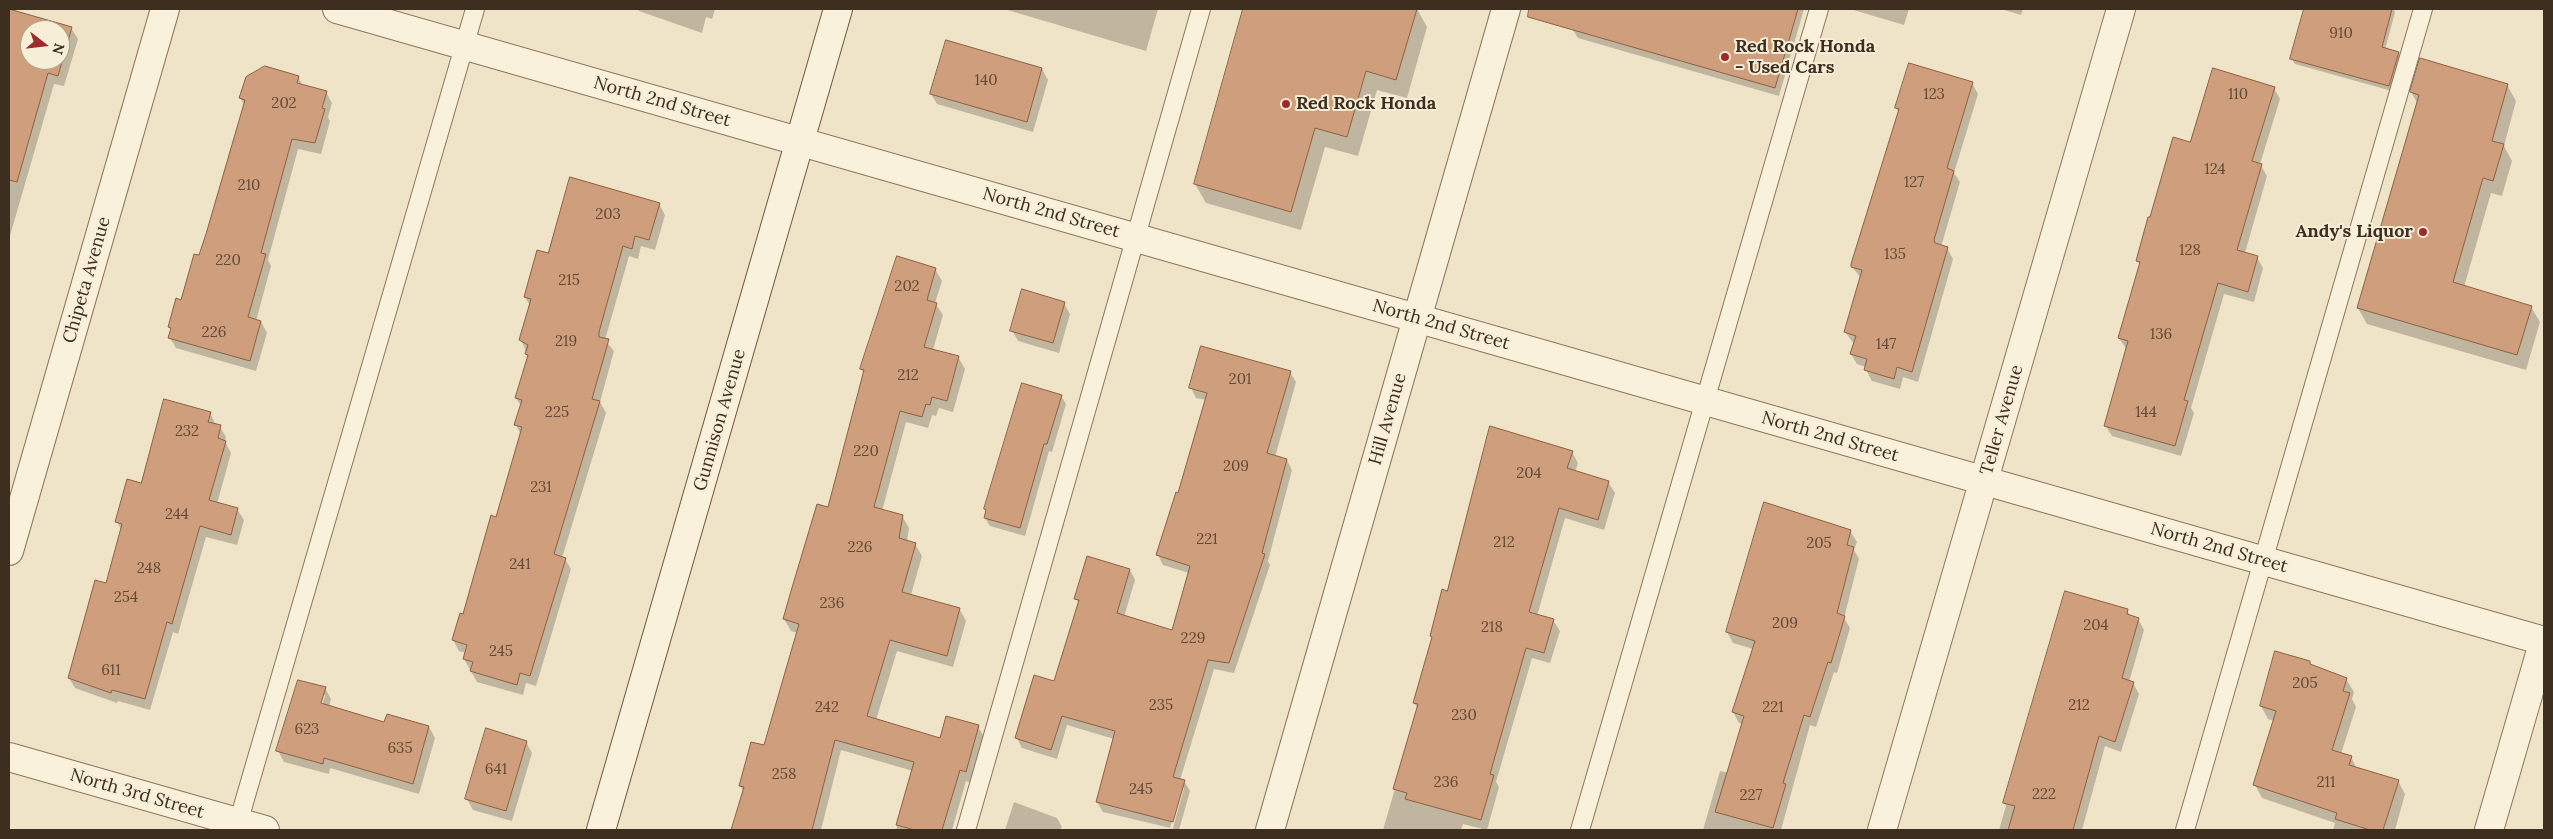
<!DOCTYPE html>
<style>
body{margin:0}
#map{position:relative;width:2553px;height:839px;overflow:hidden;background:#f0e4c8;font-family:Lora,serif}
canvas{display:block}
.frame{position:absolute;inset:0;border:10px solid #3d2e20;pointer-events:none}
.north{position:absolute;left:20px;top:20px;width:50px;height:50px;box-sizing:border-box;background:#f7eed8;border:1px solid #ada18e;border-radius:50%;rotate:106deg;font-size:14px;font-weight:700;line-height:20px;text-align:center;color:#3d2e20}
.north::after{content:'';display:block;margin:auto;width:18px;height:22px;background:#9e2a2b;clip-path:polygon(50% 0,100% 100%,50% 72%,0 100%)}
</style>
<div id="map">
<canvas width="2553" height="839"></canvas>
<div class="frame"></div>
<div class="north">N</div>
</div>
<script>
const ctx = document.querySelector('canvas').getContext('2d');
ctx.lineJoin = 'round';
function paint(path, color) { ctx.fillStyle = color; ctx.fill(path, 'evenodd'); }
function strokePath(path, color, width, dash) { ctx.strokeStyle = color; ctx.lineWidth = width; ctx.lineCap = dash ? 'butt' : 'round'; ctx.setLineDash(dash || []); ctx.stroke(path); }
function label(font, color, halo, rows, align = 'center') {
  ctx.font = font + ' Lora,serif'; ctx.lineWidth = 4; ctx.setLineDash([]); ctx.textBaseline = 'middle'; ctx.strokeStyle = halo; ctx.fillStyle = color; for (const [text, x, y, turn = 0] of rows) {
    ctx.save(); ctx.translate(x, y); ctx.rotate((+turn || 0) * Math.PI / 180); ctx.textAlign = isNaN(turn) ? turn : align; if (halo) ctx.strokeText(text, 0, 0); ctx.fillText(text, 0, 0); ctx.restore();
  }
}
const shadow = new Path2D(`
 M 638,9 L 715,9 L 712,19 L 706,17 L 702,33 L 639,11 Z
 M 1004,9 L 1158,9 L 1146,51 Z
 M 1244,9 L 1417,9 L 1427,27 L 1407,98 L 1377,90 L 1358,156 L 1325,147 L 1301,230 L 1206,203 L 1195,184 Z
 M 1579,9 L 1804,9 L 1779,96 L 1578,38 L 1573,30 Z
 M 1850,9 L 1909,9 L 1904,25 Z
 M 2001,9 L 2023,9 L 2021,15 Z
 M 2306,9 L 2393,9 L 2395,12 L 2385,50 L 2399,53 L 2402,59 L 2392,91 L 2295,64 L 2292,59 Z
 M 9,10 L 71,28 L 78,39 L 64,86 L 54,84 L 9,239 ZM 30,30 L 60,30 L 60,60 L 30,60 Z
 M 1042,69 L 1048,80 L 1033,132 L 937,104 L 931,94 Z
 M 298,77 L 303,86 L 326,92 L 332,103 L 328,117 L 330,121 L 321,154 L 298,149 L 268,260 L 271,266 L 256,321 L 261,322 L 267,333 L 256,371 L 176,348 L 170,338 L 170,327 L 200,257 L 245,106 L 240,98 Z
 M 1972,83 L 1978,94 L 1954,173 L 1960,182 L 1941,247 L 1947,248 L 1953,259 L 1918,382 L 1903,377 L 1900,389 L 1872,381 L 1866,370 L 1866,367 L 1857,364 L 1851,354 L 1854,344 L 1845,332 L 1861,278 L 1852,267 L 1899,113 L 1896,108 Z
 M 2507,85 L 2516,101 L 2504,146 L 2512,161 L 2502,196 L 2491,193 L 2464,287 L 2531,307 L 2540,322 L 2526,370 L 2367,324 L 2358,308 L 2418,104 L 2411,92 Z
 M 2274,88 L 2280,99 L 2260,164 L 2267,176 L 2245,253 L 2257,257 L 2263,268 L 2254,302 L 2224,294 L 2191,408 L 2194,413 L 2181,456 L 2112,436 L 2105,425 L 2127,350 L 2119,338 L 2140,265 L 2137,261 L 2151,219 L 2191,144 Z
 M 659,204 L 665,215 L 655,250 L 641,246 L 638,259 L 629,256 L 605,340 L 614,351 L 600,402 L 606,413 L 562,558 L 565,559 L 571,569 L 536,686 L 526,683 L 523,695 L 477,682 L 464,659 L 466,653 L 459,651 L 453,640 L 497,518 L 521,435 L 516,425 L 521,406 L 516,398 L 528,357 L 521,339 L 530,306 L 525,297 L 549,254 Z
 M 935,269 L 942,281 L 935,303 L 943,315 L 933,350 L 958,357 L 965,369 L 953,412 L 939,408 L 936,416 L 932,415 L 928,428 L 906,422 L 882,511 L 902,516 L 909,528 L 907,542 L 915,544 L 922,556 L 911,595 L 960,610 L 966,621 L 953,667 L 897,651 L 876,720 L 941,739 L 978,727 L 985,738 L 972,783 L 966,781 L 952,830 L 896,830 L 913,771 L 841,750 L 821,830 L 732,830 L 744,792 L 740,786 L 765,747 L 798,633 L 791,631 L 784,619 L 829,508 L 864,374 L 861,369 Z
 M 1064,303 L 1070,314 L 1059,353 L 1018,341 L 1012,330 Z
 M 1290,372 L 1296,382 L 1275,457 L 1287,460 L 1292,470 L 1268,561 L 1270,565 L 1234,673 L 1214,669 L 1180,780 L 1184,781 L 1190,791 L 1179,830 L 1103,812 L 1097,802 L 1114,739 L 1067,725 L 1057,759 L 1022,748 L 1017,738 L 1055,682 L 1079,604 L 1076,598 L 1130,570 L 1135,580 L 1124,617 L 1173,632 L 1189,573 L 1163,565 L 1158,555 L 1179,494 L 1206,400 L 1196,398 L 1191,388 ZM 1182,788 L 1184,788 L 1173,828 L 1170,828 Z
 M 1061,396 L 1066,404 L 1052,452 L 1049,451 L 1025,536 L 990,526 L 985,518 L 985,509 Z
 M 210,413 L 216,425 L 220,427 L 226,437 L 225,442 L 231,453 L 217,504 L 237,509 L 244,520 L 237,545 L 206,537 L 178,634 L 173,632 L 150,710 L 118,701 L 117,703 L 75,688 L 69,678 L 107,584 L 122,531 L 117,522 L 142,485 Z
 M 1572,452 L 1578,463 L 1575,472 L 1608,482 L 1615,493 L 1604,530 L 1565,518 L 1537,616 L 1553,620 L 1560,631 L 1550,663 L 1532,658 L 1496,782 L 1499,787 L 1487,830 L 1463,824 L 1461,830 L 1383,830 L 1418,709 L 1414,703 L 1433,639 L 1431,636 L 1448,592 Z
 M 1850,531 L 1857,542 L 1854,550 L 1859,559 L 1844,618 L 1850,628 L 1837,673 L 1834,672 L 1816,727 L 1810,725 L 1781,830 L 1703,830 L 1720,771 L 1729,773 L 1743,724 L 1739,723 L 1733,712 L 1753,649 L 1733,643 L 1727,632 Z
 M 2127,611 L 2131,617 L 2138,619 L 2144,630 L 2129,682 L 2133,683 L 2139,694 L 2121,752 L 2105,746 L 2082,830 L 1999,830 L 2006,806 L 2004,803 Z
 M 2310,662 L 2312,666 L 2346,679 L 2354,692 L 2352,699 L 2356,707 L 2341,754 L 2351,757 L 2357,769 L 2398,781 L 2405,794 L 2395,830 L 2333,830 L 2335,823 L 2262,798 L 2255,785 L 2275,721 L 2268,719 L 2261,706 Z
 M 325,688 L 331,699 L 329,707 L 385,723 L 429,727 L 435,738 L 419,794 L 330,768 L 329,774 L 284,762 L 278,751 ZM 322,695 L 325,695 L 321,710 L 318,709 Z
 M 526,742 L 532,753 L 512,821 L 473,810 L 467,799 Z
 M 1014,802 L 1057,818 L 1062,827 L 1060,830 L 1005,830 Z`);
const building = new Path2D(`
 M 9,9 L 72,27 L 58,76 L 48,73 L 17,182 L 9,180 ZM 30,30 L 60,30 L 60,60 L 30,60 Z
 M 1243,9 L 1417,9 L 1396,80 L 1366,71 L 1347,137 L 1315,128 L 1291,212 L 1194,184 Z
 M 1529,9 L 1798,9 L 1775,88 L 1528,17 Z
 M 2304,9 L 2392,9 L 2382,47 L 2399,52 L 2389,86 L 2290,59 Z
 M 946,40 L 1042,68 L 1027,122 L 930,94 Z
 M 2420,58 L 2508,84 L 2492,141 L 2504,144 L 2493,181 L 2483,178 L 2453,282 L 2532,306 L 2517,355 L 2357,308 L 2419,95 L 2410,92 Z
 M 1909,63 L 1973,82 L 1947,168 L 1954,171 L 1934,240 L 1935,243 L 1948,247 L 1912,372 L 1897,367 L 1894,379 L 1864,370 L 1867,359 L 1850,354 L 1856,336 L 1844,332 L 1862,270 L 1851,267 L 1851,264 L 1899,109 L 1895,108 Z
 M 265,66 L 299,76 L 297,83 L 327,91 L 322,108 L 325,109 L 315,143 L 292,139 L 261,253 L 266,254 L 248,317 L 261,321 L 250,361 L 168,338 L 171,328 L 168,327 L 176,298 L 181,300 L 194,254 L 199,255 L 206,234 L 245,100 L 239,98 L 246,77 Z
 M 2213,68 L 2275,87 L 2252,161 L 2262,164 L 2237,250 L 2258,256 L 2248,292 L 2218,283 L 2184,400 L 2188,401 L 2175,446 L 2104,426 L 2128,341 L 2118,338 L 2140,262 L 2136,261 L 2148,217 L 2150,217 L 2173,137 L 2190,142 Z
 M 570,177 L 660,203 L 649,240 L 635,236 L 632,249 L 623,246 L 599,332 L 599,337 L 609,339 L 592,399 L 600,401 L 554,554 L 566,558 L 530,676 L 520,673 L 517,685 L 470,671 L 473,662 L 463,659 L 467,645 L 452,640 L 460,613 L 463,614 L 491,515 L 496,517 L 522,427 L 514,425 L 522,400 L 515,398 L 528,355 L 525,354 L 528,345 L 519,340 L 531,299 L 524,297 L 537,250 L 548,253 Z
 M 897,256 L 936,268 L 927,300 L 937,303 L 924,347 L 959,356 L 947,401 L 932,397 L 930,405 L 926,404 L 922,417 L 900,411 L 874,507 L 903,515 L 899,538 L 916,543 L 902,592 L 960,608 L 947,656 L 890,640 L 867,716 L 940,738 L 946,716 L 979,725 L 966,772 L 960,770 L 942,830 L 915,830 L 896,825 L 914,762 L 835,740 L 812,830 L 731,830 L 744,787 L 739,786 L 751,742 L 764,745 L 799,624 L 783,619 L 791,591 L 817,504 L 828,507 L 864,370 L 860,369 Z
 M 1022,289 L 1065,302 L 1053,343 L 1010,331 Z
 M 1201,346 L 1291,371 L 1267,453 L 1287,459 L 1262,553 L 1265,554 L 1229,663 L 1208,660 L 1173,777 L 1185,780 L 1173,822 L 1096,802 L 1115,731 L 1062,716 L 1051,750 L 1015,738 L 1034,675 L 1054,681 L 1079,600 L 1074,599 L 1087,556 L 1130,569 L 1117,613 L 1172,630 L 1190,566 L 1156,555 L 1176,492 L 1178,493 L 1207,393 L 1189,388 Z
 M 1022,383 L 1062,395 L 1047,444 L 1044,444 L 1020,528 L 984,518 L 986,510 L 984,509 Z
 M 164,399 L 211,412 L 208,422 L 221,425 L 218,438 L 226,441 L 209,500 L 238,508 L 231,535 L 200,526 L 172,624 L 167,622 L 145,699 L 112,690 L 111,693 L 68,678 L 95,580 L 106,583 L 122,524 L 115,522 L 127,479 L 141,483 Z
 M 1490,426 L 1573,451 L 1567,468 L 1609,481 L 1598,520 L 1559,508 L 1529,612 L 1554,619 L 1544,653 L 1526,648 L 1490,774 L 1494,775 L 1481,820 L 1405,799 L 1407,793 L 1393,789 L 1418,704 L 1413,703 L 1432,637 L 1430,636 L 1442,589 L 1447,591 Z
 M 1764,502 L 1851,530 L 1847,545 L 1854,547 L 1837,613 L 1845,616 L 1831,663 L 1828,662 L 1810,717 L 1804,715 L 1783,783 L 1786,784 L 1773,828 L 1715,812 L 1744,716 L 1732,712 L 1755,641 L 1726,632 Z
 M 2065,591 L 2128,609 L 2127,614 L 2139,618 L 2122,678 L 2134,682 L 2115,742 L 2099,736 L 2073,830 L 2008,830 L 2015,806 L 2003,803 Z
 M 2275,651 L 2310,661 L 2310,664 L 2347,678 L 2343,691 L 2350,693 L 2332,750 L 2352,756 L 2349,765 L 2399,780 L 2383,830 L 2370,830 L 2335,819 L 2337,813 L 2253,785 L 2276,711 L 2260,706 Z
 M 298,680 L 326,687 L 321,703 L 384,722 L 387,714 L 429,726 L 413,784 L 324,758 L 323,764 L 276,751 Z
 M 486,728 L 527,741 L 506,811 L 465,799 Z`);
const lane = new Path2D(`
 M 236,830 L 475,9
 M 966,830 L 1201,9
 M 1580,830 L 1819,9
 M 2185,830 L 2423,9`);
const street = new Path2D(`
 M 337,9 L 2544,641
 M 9,551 L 165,9
 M 9,757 L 265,830
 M 1270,830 L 1506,9
 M 1882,830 L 2121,9
 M 2489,830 L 2544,640`);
const secondary = new Path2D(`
 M 601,830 L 838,9`);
const markers = [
 [1725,57,5,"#9e2a2b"],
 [1286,104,5,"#9e2a2b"],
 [2423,232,5,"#9e2a2b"]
];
const numberNames = [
 ["910",2341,34],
 ["140",986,81],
 ["123",1934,95],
 ["110",2238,95],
 ["202",284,104],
 ["124",2215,170],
 ["127",1914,183],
 ["210",249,186],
 ["203",608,215],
 ["128",2190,251],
 ["135",1895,255],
 ["220",228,261],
 ["215",569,281],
 ["202",907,287],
 ["226",214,333],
 ["136",2161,335],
 ["219",566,342],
 ["147",1886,345],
 ["212",908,376],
 ["201",1240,380],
 ["225",557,413],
 ["144",2146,413],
 ["232",187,432],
 ["220",866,452],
 ["209",1236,467],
 ["204",1529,474],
 ["231",541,488],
 ["244",177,515],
 ["221",1207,540],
 ["212",1504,543],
 ["205",1819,544],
 ["226",860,548],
 ["241",520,565],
 ["248",149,569],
 ["254",126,598],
 ["236",832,604],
 ["209",1785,624],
 ["204",2096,626],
 ["218",1492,628],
 ["229",1193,639],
 ["245",501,652],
 ["611",111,671],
 ["205",2305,684],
 ["235",1161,706],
 ["212",2079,706],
 ["242",827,708],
 ["221",1773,708],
 ["230",1464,716],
 ["623",307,730],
 ["635",400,749],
 ["641",496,770],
 ["258",784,775],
 ["236",1446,783],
 ["211",2326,783],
 ["245",1141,790],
 ["222",2044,795],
 ["227",1751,796]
];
const poiNames = [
 ["Red Rock Honda",1735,47],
 ["- Used Cars",1735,68],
 ["Red Rock Honda",1296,104],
 ["Andy's Liquor",2413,232,"right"]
];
const streetNames = [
 ["North 2nd Street",662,102,16],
 ["North 2nd Street",1051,213,16],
 ["Chipeta Avenue",87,280,-74],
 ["North 2nd Street",1441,325,16],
 ["Hill Avenue",1388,419,-74],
 ["Gunnison Avenue",720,420,-74],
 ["Teller Avenue",2002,420,-74],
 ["North 2nd Street",1830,437,16],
 ["North 2nd Street",2219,548,16],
 ["North 3rd Street",137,794,16]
];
paint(shadow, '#0003');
paint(building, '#cf9f7d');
strokePath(building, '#8d5f41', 1);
strokePath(lane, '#8d765c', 20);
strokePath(street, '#8d765c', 30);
strokePath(secondary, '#6f573f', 30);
strokePath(lane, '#faf1dc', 18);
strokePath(street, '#faf1dc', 28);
strokePath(secondary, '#faf1dc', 28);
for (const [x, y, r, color] of markers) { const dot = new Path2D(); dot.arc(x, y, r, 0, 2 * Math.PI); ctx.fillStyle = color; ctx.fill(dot); strokePath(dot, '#f7eed8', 2); }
label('15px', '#624a37', null, numberNames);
label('bold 18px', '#3d2e20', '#f7eed8', poiNames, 'left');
label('18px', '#3d2e20', '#f7eed8', streetNames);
</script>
